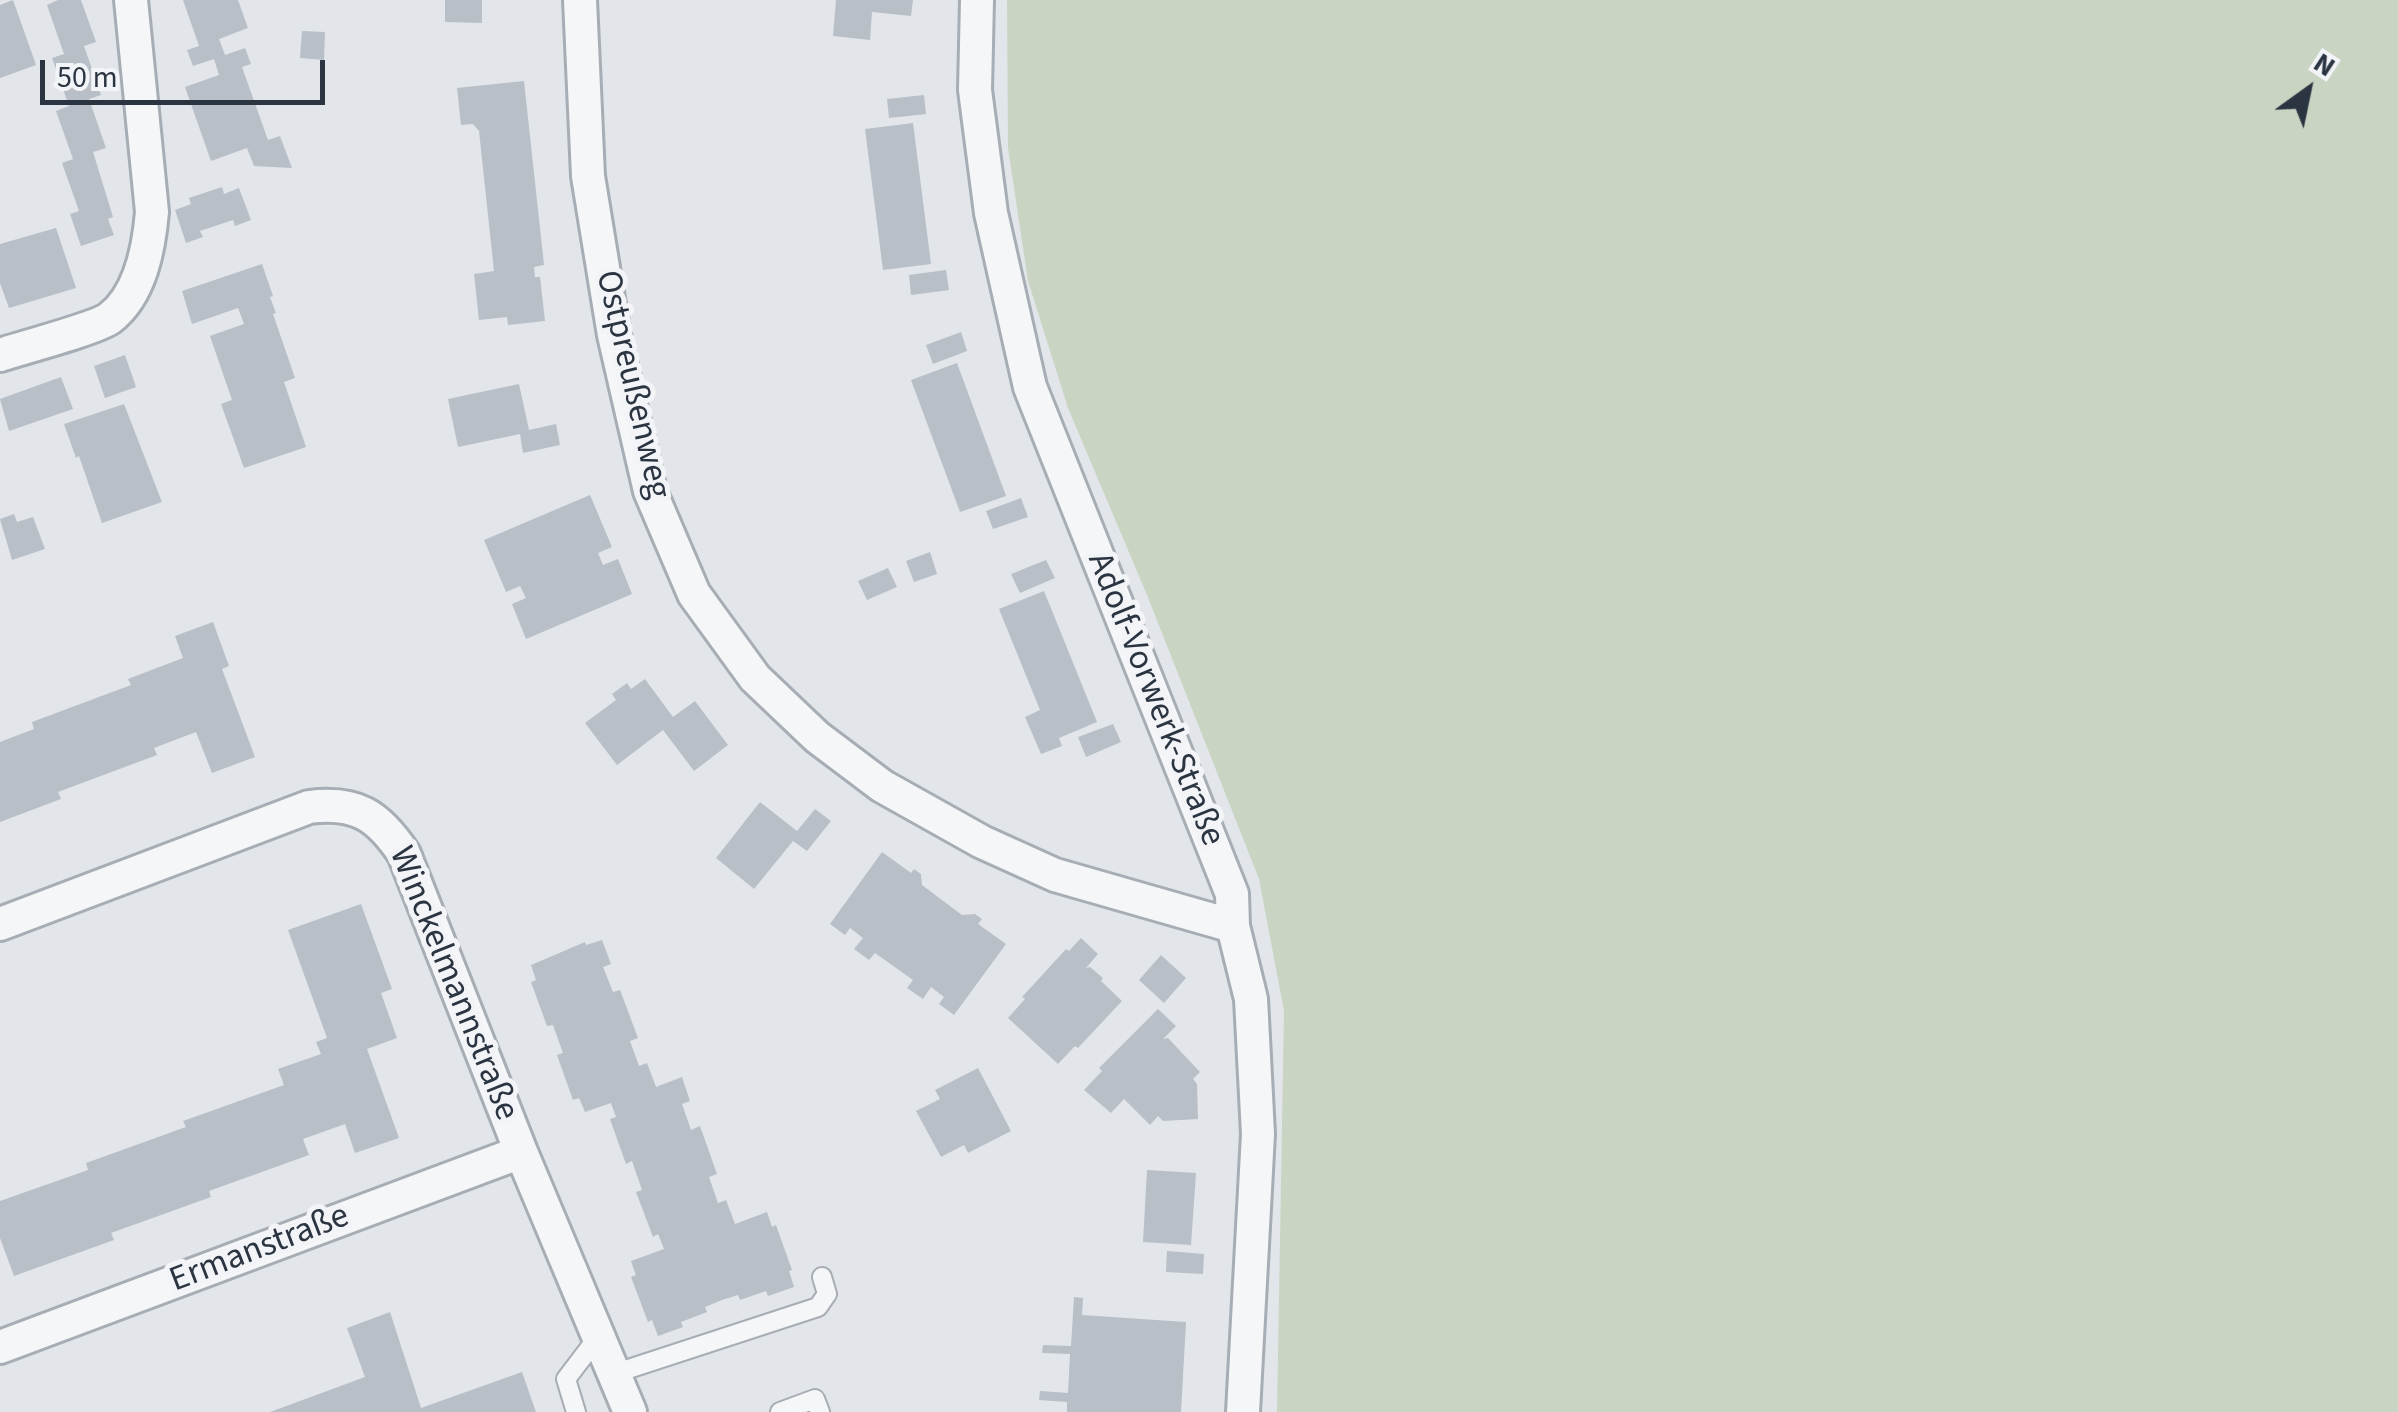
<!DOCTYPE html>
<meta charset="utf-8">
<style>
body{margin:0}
#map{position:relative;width:2398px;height:1412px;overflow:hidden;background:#e2e6ea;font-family:"Source Sans 3",sans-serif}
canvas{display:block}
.north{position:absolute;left:2258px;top:40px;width:100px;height:100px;-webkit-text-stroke:8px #f2f4f7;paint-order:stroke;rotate:33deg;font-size:28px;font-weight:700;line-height:40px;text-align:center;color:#2b3441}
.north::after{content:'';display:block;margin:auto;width:35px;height:45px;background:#2b3441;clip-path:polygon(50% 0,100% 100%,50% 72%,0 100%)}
.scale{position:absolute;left:40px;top:60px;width:285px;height:45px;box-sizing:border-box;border:5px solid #2b3441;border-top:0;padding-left:12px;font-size:30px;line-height:35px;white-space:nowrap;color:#2b3441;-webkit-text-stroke:8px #f2f4f7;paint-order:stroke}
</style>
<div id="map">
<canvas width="2398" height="1412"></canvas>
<div class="north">N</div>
<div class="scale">50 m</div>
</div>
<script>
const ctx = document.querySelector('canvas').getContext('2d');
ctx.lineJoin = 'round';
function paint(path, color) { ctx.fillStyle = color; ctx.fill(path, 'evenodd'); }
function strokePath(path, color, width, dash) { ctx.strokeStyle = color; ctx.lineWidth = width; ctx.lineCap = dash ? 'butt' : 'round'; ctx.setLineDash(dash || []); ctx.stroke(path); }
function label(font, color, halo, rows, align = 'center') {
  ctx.font = font + ' "Source Sans 3",sans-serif'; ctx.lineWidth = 10; ctx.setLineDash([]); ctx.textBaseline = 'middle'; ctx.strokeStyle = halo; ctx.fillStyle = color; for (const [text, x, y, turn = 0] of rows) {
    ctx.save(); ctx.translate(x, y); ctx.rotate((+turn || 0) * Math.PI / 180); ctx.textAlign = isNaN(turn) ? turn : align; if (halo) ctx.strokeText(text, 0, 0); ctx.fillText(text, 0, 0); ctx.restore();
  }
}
const green = new Path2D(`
 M 1007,0 L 2398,0 L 2398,1412 L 1277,1412 L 1284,1011 L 1259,879 L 1147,595 L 1068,408 L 1028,281 L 1008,148 Z`);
const building = new Path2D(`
 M 13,0 L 36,65 L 0,78 L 0,5 Z
 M 58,0 L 81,0 L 96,42 L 84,46 L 101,95 L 89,99 L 106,148 L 93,152 L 113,217 L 108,219 L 114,235 L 81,246 L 70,214 L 79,211 L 62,163 L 73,159 L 56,111 L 69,106 L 52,58 L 64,54 L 47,5 Z
 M 183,0 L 238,0 L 248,28 L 219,39 L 225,55 L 245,48 L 251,64 L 242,67 L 268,140 L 280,136 L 292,168 L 254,166 L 247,148 L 211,161 L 185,87 L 219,75 L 214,59 L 193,66 L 187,50 L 199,46 Z
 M 445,0 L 482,0 L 482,23 L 445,22 Z
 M 836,0 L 913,0 L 911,16 L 872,12 L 870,40 L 833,36 Z
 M 302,31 L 325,32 L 324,60 L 300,58 Z
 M 524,81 L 544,265 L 534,267 L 535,277 L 540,277 L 545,321 L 508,325 L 507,317 L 479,320 L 474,274 L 494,271 L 479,131 L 473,124 L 461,125 L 457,88 Z
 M 924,95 L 926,114 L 889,118 L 887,99 Z
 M 913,123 L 931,264 L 883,270 L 865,129 Z
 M 222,187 L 224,194 L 239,188 L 251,220 L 235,226 L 233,220 L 200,231 L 203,237 L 186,243 L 175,210 L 191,204 L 189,198 Z
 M 56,228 L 76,288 L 9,308 L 0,283 L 0,244 Z
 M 262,264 L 273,296 L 270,297 L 276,313 L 273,314 L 295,378 L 284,382 L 306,447 L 244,468 L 221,404 L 232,400 L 210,336 L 244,324 L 238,308 L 192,324 L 182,291 Z
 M 946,270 L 949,290 L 911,295 L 909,275 Z
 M 961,332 L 967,351 L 933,364 L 926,345 Z
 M 125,355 L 136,387 L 105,398 L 94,366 Z
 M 957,363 L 1006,496 L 960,512 L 911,380 Z
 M 61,377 L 73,409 L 9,431 L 0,399 Z
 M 519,384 L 529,430 L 556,424 L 560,445 L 523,453 L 520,434 L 458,447 L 448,399 Z
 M 124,404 L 162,502 L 102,523 L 79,456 L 76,458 L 64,424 Z
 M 590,495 L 612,547 L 598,553 L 603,565 L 618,559 L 632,594 L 526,639 L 512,604 L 526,598 L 520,586 L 506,592 L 484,540 Z
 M 1021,498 L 1028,517 L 993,529 L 986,511 Z
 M 14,514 L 17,522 L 33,517 L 45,549 L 12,560 L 0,519 Z
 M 930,552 L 937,574 L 914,582 L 906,561 Z
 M 1046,560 L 1055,578 L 1020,593 L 1011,574 Z
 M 888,568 L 897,587 L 867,600 L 858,581 Z
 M 1044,591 L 1097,722 L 1059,738 L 1062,746 L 1041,754 L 1025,717 L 1040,710 L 999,609 Z
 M 213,622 L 229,666 L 222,669 L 255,757 L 212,773 L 196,732 L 154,748 L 157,755 L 58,792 L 61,799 L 0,822 L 0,742 L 34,729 L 32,722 L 131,685 L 128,679 L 183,658 L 175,636 Z
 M 645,679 L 673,717 L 695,701 L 728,745 L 694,771 L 663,730 L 617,765 L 585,723 L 616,700 L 612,694 L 627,683 L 631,689 Z
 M 1113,724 L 1121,742 L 1086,757 L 1078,737 Z
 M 760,802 L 797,831 L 815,809 L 831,821 L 807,851 L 793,841 L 754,889 L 716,858 Z
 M 882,852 L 911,873 L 914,869 L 921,874 L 922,885 L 962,915 L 975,914 L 982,919 L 978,924 L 1006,944 L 954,1015 L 939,1004 L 944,997 L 931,987 L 923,999 L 907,988 L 913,980 L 875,953 L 869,960 L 854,949 L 863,938 L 850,928 L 845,935 L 830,924 Z
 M 361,904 L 392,989 L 381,993 L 397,1038 L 367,1049 L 399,1138 L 355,1153 L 345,1124 L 303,1139 L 309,1155 L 209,1191 L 211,1197 L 111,1233 L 114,1240 L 14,1276 L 0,1238 L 0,1201 L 88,1170 L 86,1163 L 186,1127 L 183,1121 L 284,1085 L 278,1069 L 321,1054 L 316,1042 L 327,1038 L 288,930 Z
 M 1081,938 L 1098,954 L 1086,968 L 1090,967 L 1103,978 L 1101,981 L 1122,1001 L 1078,1048 L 1075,1046 L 1058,1064 L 1008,1018 L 1025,999 L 1022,997 L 1066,949 L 1069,951 Z
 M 602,940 L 611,964 L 603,967 L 613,992 L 620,990 L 638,1038 L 630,1041 L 639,1066 L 647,1063 L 656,1087 L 682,1077 L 690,1101 L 682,1104 L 691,1130 L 700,1126 L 717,1174 L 709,1177 L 718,1203 L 726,1200 L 735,1224 L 767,1212 L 772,1227 L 776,1225 L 792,1270 L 789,1271 L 794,1287 L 768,1296 L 766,1291 L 740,1300 L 738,1295 L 722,1300 L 705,1307 L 707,1312 L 681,1322 L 683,1327 L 658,1336 L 652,1320 L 648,1322 L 631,1277 L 636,1275 L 631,1261 L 664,1249 L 658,1234 L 653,1237 L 636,1192 L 642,1190 L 632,1161 L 626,1164 L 610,1119 L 616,1117 L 611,1103 L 585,1112 L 579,1098 L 573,1100 L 557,1055 L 563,1053 L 553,1025 L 547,1026 L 531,982 L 536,980 L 531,965 L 585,942 L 586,945 Z
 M 1161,955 L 1186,978 L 1164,1003 L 1139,980 Z
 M 1158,1009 L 1176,1026 L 1163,1039 L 1168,1038 L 1200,1072 L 1193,1079 L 1197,1084 L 1198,1119 L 1163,1121 L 1158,1116 L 1150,1125 L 1124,1099 L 1111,1113 L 1084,1090 L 1102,1071 L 1099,1068 Z
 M 978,1068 L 1011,1131 L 968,1153 L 964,1145 L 941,1157 L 916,1111 L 940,1099 L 935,1090 Z
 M 1147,1170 L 1196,1173 L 1191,1245 L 1143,1242 Z
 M 1167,1251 L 1204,1254 L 1203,1274 L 1166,1272 Z
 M 1074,1297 L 1083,1298 L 1082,1315 L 1186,1322 L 1181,1412 L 1067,1412 L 1067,1402 L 1039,1400 L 1040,1391 L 1068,1393 L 1070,1354 L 1042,1353 L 1043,1345 L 1071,1346 Z
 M 390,1312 L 421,1408 L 522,1372 L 536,1412 L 270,1412 L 365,1377 L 347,1328 Z`);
const service = new Path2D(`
 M 613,1374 L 818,1307 L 827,1294 L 822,1277
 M 576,1412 L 566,1379 L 598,1337
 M 780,1412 L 815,1399 L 820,1412`);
const minor = new Path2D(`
 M 580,0 L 588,176 L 614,335 L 650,491 L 694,594 L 755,678 L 817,737 L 882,786 L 982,842 L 1055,875 L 1233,926
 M 977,0 L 975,90 L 991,213 L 1030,387 L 1232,894 L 1233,926 L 1251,999 L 1258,1134 L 1243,1412
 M 0,355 C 21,348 97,328 110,318 C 141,294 149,247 152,212 L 131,0
 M 0,924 L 309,807 C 356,801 378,815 404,854 L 521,1152 L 630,1412
 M 0,1347 L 521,1152`);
const streetNames = [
 ["Ostpreußenweg",631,385,77],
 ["Adolf-Vorwerk-Straße",1154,700,68],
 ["Winckelmannstraße",452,984,68],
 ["Ermanstraße",260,1250,-21]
];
paint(green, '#c9d4c3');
paint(building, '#b9bfc7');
strokePath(service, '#a7adb4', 22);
strokePath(minor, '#a7adb4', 38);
strokePath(service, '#f5f6f8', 18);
strokePath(minor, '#f5f6f8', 32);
label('35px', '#2b3441', '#f2f4f7', streetNames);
</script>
